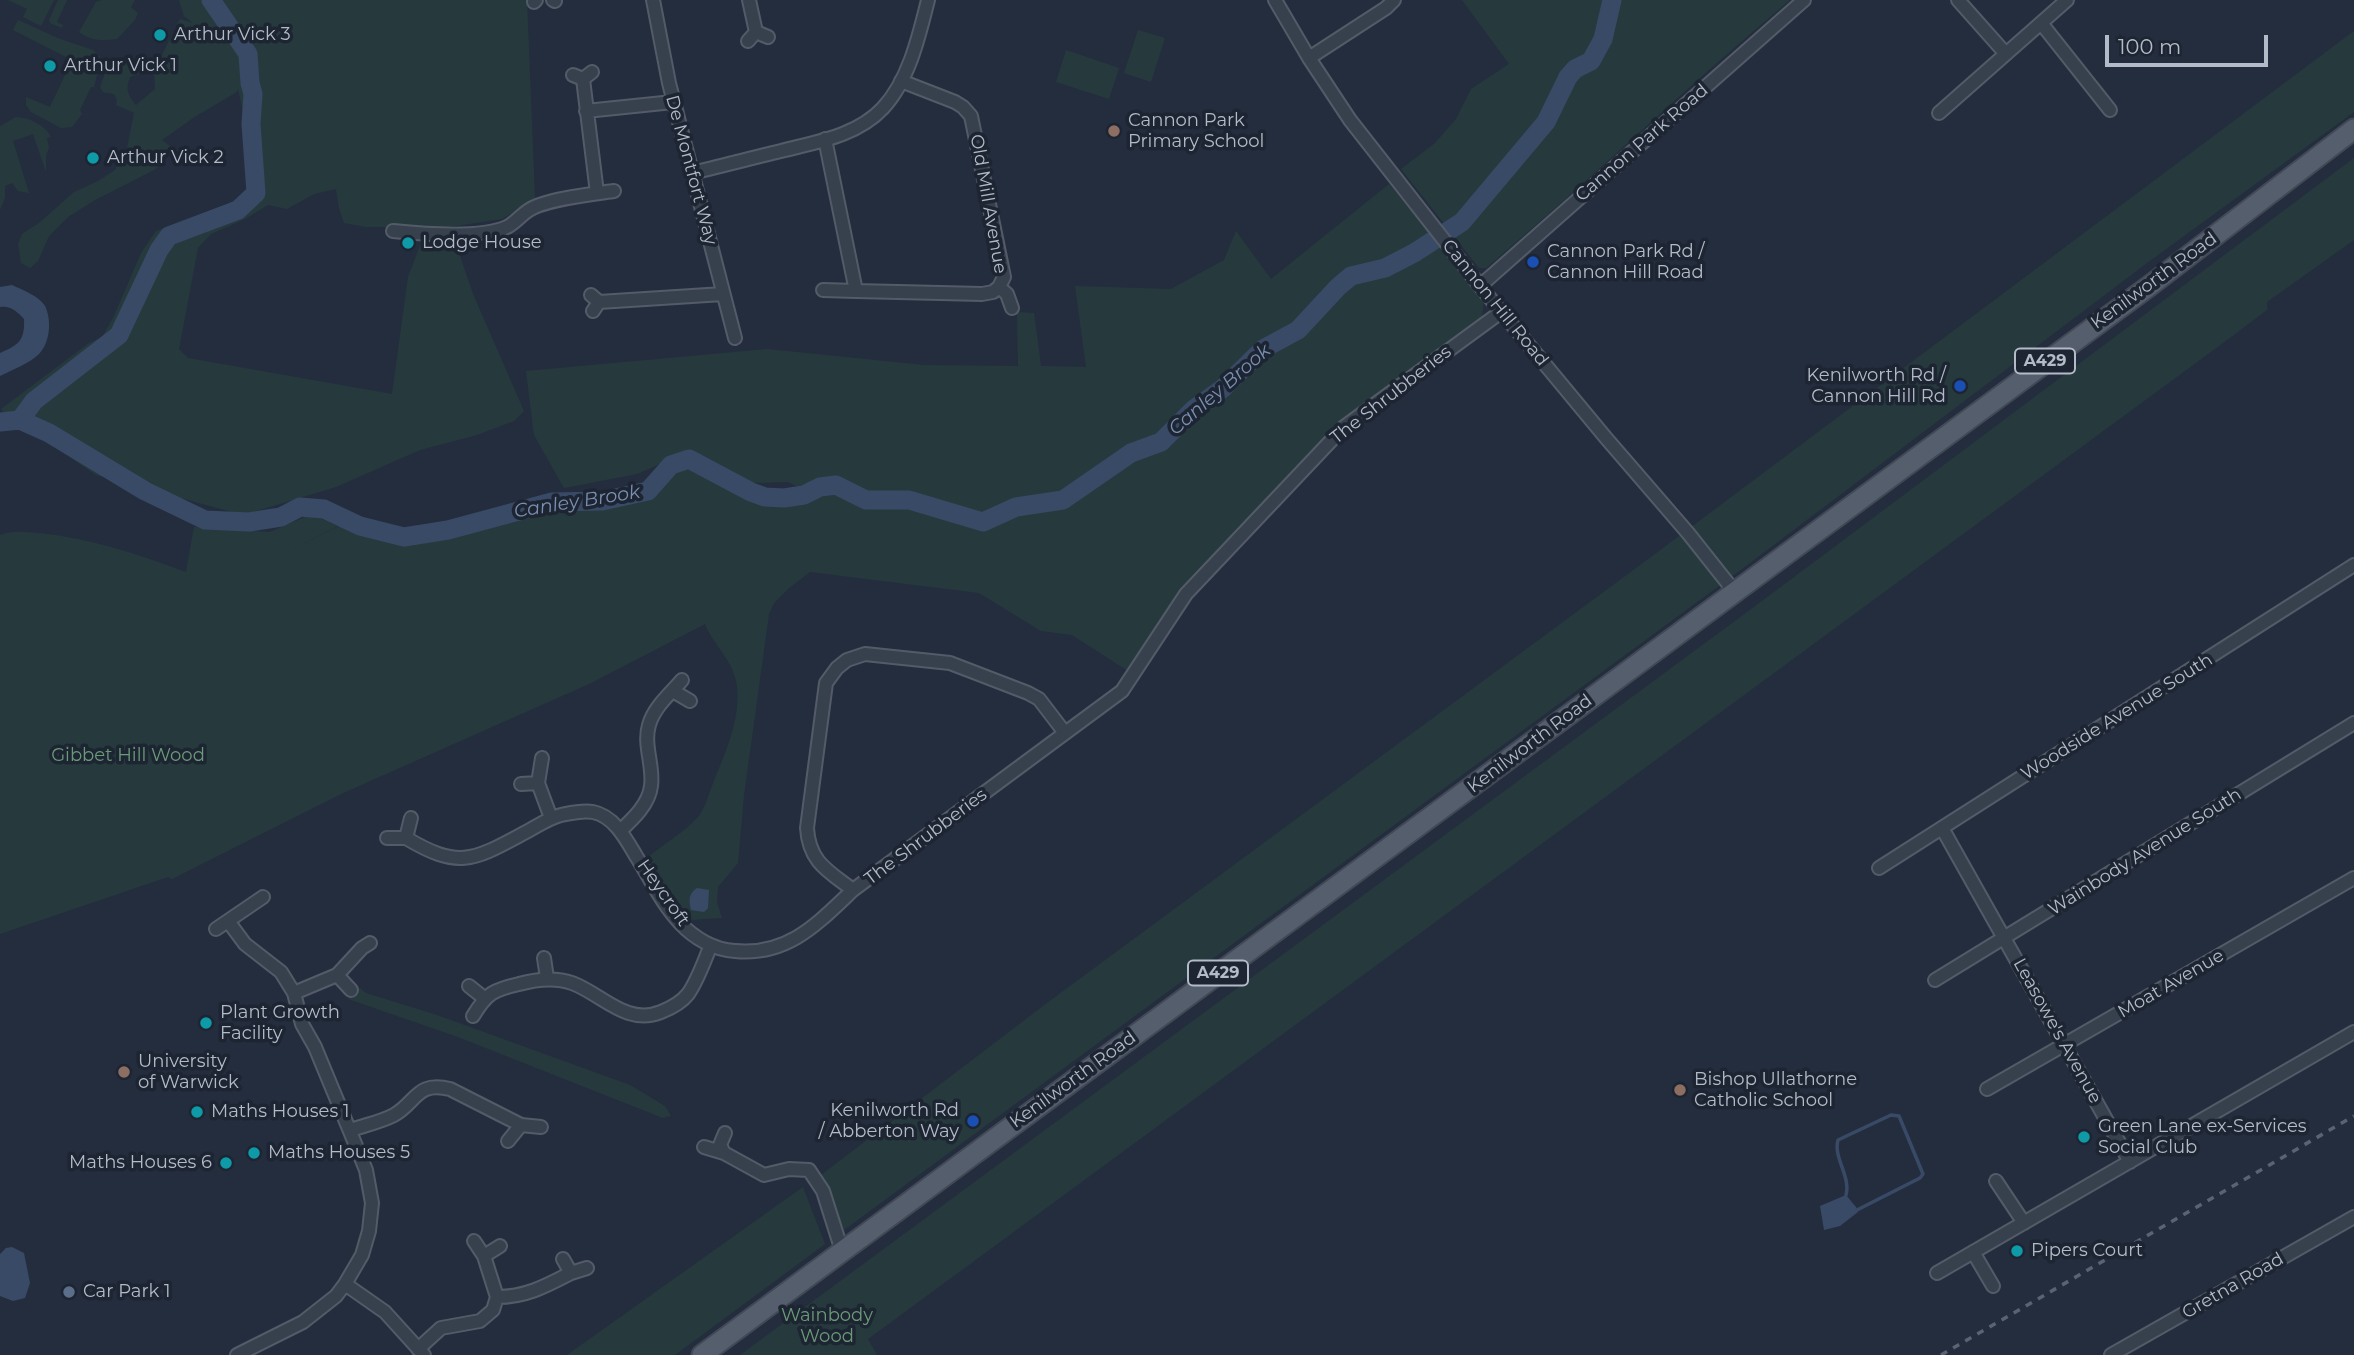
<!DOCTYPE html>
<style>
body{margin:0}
#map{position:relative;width:2354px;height:1355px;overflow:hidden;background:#242d3d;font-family:Montserrat,sans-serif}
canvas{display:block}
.scale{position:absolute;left:2105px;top:35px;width:163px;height:32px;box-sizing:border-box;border:4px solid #b3bbc9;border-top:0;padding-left:9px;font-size:21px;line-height:24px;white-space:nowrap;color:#b3bbc9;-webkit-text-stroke:5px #1d2532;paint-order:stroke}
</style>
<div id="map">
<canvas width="2354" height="1355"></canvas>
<div class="scale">100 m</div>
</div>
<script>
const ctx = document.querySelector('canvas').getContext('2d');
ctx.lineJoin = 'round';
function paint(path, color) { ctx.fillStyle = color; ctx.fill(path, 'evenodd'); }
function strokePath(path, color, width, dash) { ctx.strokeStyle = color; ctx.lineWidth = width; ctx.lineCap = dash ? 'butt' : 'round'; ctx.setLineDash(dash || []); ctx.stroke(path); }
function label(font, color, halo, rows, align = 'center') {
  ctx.font = font + ' Montserrat,sans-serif'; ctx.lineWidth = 7; ctx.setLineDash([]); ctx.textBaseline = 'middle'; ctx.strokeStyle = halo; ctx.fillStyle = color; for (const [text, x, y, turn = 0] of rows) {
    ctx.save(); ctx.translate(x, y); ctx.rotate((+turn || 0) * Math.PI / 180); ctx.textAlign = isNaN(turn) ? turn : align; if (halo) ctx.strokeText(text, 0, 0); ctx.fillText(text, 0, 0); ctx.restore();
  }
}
const green = new Path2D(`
 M 8,0 L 54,0 L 41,26 L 23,17 L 27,9 Z
 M 58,0 L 67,0 L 57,22 L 63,25 L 62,28 L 50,23 L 49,20 Z
 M 102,0 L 135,0 L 131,7 L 138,13 L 135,20 L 117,39 C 104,41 90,41 79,32 L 96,2 Z
 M 179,0 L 527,0 L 535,199 L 502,219 L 423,231 L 395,227 L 366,227 L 344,223 L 339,208 L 336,189 L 314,194 L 287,209 L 268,205 L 245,219 L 211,234 L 198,248 L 179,349 L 188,358 L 392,394 L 408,277 L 422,240 L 454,238 L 473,294 L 524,411 L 514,421 L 477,435 L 420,450 L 336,487 L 243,515 L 96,475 L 43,439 L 13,425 L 1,409 L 89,343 L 102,337 L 114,316 L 141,253 L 156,231 L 190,220 L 231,202 L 250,191 L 242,107 L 238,89 L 237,92 L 196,116 L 162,140 L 170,146 L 166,158 L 156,169 L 95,200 L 68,217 L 49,236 L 38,261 L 30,268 L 21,263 L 18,244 L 22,234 L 39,223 L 74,192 L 98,181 L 115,170 L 127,148 L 134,113 L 116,105 L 117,100 L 114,94 C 107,92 103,95 100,87 L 108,65 L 115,59 C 126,61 136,66 143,73 L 130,77 C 125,89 128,96 136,105 L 155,89 L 154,71 L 180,19 L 193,23 L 184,16 Z
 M 1462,0 L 1790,0 C 1686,87 1589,181 1486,268 L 1479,268 L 1401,169 L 1435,143 L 1456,119 L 1471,89 L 1509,64 Z
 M 18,20 L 60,39 L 93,50 L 101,58 L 94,87 L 91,87 L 80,110 L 82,114 L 72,127 L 61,128 L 31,112 L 26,105 L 26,97 L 50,107 L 72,60 L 13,30 Z
 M 1138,30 L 1165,38 L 1151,82 L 1124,73 Z
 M 2354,31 L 2354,112 L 2147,263 L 1742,569 L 844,1230 L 821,1175 L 1047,1003 L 1651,557 Z
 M 1066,50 L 1119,68 L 1109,99 L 1056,82 Z
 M 16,117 C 30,118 45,125 51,137 L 47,138 L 49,148 L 46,155 L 46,172 L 33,134 L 13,141 L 29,193 L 18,191 L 12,183 L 5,186 L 5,198 L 0,210 L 0,126 Z
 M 2354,158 L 2354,240 L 2267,302 L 2267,310 L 2223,343 L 868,1339 L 877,1355 L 740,1355 L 1758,604 Z
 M 1389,184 L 1484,300 L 1482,317 L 1339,424 L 1183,587 L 1128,671 L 1072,635 L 1041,631 L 979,593 L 810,572 L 788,589 L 774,603 L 769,614 L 744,795 L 738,863 L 718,887 L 717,902 L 722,918 L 689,920 L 670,898 L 648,857 C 665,843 685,832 699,816 C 705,808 708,796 712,786 C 724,755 741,721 737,686 C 734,661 714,646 705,624 L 589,684 L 341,794 L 172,879 L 168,877 L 0,934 L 0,535 C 13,530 24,532 38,533 C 90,538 137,554 186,572 L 194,527 L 270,532 L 312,514 L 338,526 L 274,558 L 339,526 L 372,537 L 407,542 L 451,534 L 556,506 L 600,506 L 651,496 L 672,469 L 690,462 C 723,480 774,519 811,494 L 788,482 L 751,483 L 688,452 L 637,474 L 564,488 L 534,435 L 526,371 L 767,349 L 924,365 L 1018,366 L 1017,312 L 1034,313 L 1041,366 L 1086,367 L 1075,286 L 1171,289 L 1224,260 L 1236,231 L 1271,279 Z
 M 360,988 L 366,993 L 437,1015 L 630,1085 L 665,1106 L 671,1116 L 663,1118 L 458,1037 L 348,999 Z
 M 803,1187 L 825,1244 L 675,1355 L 567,1355 Z`);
const water = new Path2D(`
 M 12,285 C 23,290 39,296 45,306 C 52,320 50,343 39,354 C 30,363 12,370 0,376 L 0,353 C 19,345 25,340 24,319 C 18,312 10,305 0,307 L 0,287 Z
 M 697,888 L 709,890 L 708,908 L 704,912 L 691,910 C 689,900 688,894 697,888 Z
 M 1846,1195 L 1856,1207 L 1858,1212 L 1840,1226 L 1824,1230 L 1820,1206 Z
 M 12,1247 L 24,1253 L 30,1283 L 25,1298 L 13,1301 L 0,1296 L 0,1254 L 6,1248 Z`);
const stream = new Path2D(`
 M 217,9 L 221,0
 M 1846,1195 C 1851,1176 1833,1158 1838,1140 L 1891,1115 L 1899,1116 L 1923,1174 L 1920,1178 L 1857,1210`);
const river = new Path2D(`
 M 20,420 L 34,401 L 119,335 L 159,250 L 169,236 L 238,210 L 256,193 L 251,124 L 253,94 L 250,83 L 248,54 L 211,0
 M 0,422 L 20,420 L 49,433 L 145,491 L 205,520 L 249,522 L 281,517 L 300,507 L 324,509 L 360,526 L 404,537 L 448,530 L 552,502 L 602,501 L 648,491 L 671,465 L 689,459 L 751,492 L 765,497 L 784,498 L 804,495 L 820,487 L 836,485 L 866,500 L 909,500 L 983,522 L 1016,507 L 1063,500 L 1131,453 L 1161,442 L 1194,409 L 1222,389 L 1263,349 L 1298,330 L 1338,287 L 1351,276 L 1385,268 L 1414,253 L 1462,222 L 1546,122 L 1568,77 L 1575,69 L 1591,61 L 1603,39 L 1612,0`);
const minor = new Path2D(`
 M 553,0 L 555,1
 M 653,0 L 669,83 L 735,338
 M 749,0 L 756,32
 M 1275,0 L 1309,58 L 1350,120 L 1480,286 L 1606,438 L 1688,533 L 1734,591
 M 1958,0 L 2006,54
 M 534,2 L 536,0
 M 2041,23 L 2110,110
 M 748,41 L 756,32 L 768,37
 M 1309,58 L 1386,8 L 1394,0
 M 573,75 L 583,79 L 592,72
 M 583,79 L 597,193
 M 901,81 L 955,102 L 963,107 L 971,116 L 1004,277 L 999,287 L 1007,294 L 1012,308
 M 586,111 L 673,102
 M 1939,113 L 2067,0
 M 825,139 L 856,291 L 982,294 L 993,292 L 999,287
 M 692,173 C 722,166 751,158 781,151 C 816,142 857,136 883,108 C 909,80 919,36 928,0
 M 393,231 C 422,234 480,239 507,227 C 515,223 521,215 529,210 C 546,199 593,194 614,191
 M 1480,286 L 1804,0
 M 823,290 L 856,291
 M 591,295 L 599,302 L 593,311
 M 599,302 L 723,294
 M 673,691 L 690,701
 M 538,783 L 551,818
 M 521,784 L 538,783 L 542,758
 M 1942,828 L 2130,1162
 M 620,831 C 633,819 649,804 651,786 C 654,766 643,745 649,725 C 654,707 670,694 682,680
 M 387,838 L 406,838 L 411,818
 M 406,838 C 461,871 475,859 528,831 C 539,825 549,818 561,815 C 571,813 582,810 593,812 C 614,816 626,839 636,856 C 650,878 662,904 680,923 C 694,938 714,950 735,951 C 788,956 817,924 853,890 L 1122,691 L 1186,594 L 1344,427 L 1501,312
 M 1879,868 L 2354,565
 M 853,890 C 828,871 809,862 807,828 L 826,683 L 837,668 L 847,660 L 865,654 L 950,663 L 1028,693 L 1039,699 L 1065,733
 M 228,921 L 245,944 L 281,972 L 294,993 L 302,1024 L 315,1047 L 366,1170 L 372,1203 L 369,1231 L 362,1255 L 345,1284 L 336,1296 L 303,1322 L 237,1355
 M 216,929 L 263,897
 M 544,958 L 547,978
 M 337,975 L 362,948 L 370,943
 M 1935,980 L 2354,723
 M 469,986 L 484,998
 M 294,993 L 337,975 L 351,990
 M 473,1016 C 487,993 493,990 519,984 C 537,979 555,977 572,983 C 602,994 626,1026 661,1012 C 671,1008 681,1003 688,994 C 698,980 704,961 711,945
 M 1987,1089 L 2354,878
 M 351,1130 C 365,1125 381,1122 394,1115 C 417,1102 416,1081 450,1089 L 521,1125
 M 725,1133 L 720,1145 L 724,1153 L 764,1175 L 789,1169 L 809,1170 L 823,1191 L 842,1251
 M 508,1141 L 521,1125 L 541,1127
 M 704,1147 L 724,1153
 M 1996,1181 L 2024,1223
 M 474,1241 L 484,1256 L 500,1246
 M 1973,1252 L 1993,1286
 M 563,1259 L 571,1273 L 587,1268
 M 1937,1273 L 2354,1032
 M 345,1284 L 385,1312 L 424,1355
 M 497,1297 C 526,1297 546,1286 571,1273
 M 418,1349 L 441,1328 L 480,1321 L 493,1310 L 497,1297 L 484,1256
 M 2111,1355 L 2354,1217`);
const primary = new Path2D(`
 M 702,1355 L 2152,284 L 2354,129`);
const rail = new Path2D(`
 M 1941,1355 L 2354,1116`);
const markers = [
 [160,35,7,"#0f9aa8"],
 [50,66,7,"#0f9aa8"],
 [1114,131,7,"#8d6e63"],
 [93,158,7,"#0f9aa8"],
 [408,243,7,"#0f9aa8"],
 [1533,262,7,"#1a4fb4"],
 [1960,386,7,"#1a4fb4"],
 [206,1023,7,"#0f9aa8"],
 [124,1072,7,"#8d6e63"],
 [1680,1090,7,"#8d6e63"],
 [197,1112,7,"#0f9aa8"],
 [973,1121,7,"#1a4fb4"],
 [2084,1137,7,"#0f9aa8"],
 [254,1153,7,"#0f9aa8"],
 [226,1163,7,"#0f9aa8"],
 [2017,1251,7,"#0f9aa8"],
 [69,1292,7,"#5c6f8a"]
];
const shields = [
 [2045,361,60],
 [1218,973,60]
];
const shieldNames = [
 ["A429",2045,361],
 ["A429",1218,973]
];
const poiNames = [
 ["Arthur Vick 3",174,35],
 ["Arthur Vick 1",64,66],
 ["Cannon Park",1128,121],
 ["Primary School",1128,142],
 ["Arthur Vick 2",107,158],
 ["Lodge House",422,243],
 ["Cannon Park Rd /",1547,252],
 ["Cannon Hill Road",1547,273],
 ["Kenilworth Rd /",1946,376,"right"],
 ["Cannon Hill Rd",1946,397,"right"],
 ["Plant Growth",220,1013],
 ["Facility",220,1034],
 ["University",138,1062],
 ["of Warwick",138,1083],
 ["Bishop Ullathorne",1694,1080],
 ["Catholic School",1694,1101],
 ["Kenilworth Rd",959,1111,"right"],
 ["/ Abberton Way",959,1132,"right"],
 ["Maths Houses 1",211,1112],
 ["Green Lane ex-Services",2098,1127],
 ["Social Club",2098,1148],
 ["Maths Houses 5",268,1153],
 ["Maths Houses 6",212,1163,"right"],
 ["Pipers Court",2031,1251],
 ["Car Park 1",83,1292]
];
const streetNames = [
 ["Cannon Park Road",1642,143,-41],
 ["De Montfort Way",691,170,75],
 ["Old Mill Avenue",988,204,80],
 ["Kenilworth Road",2154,281,-36],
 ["Cannon Hill Road",1495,303,51],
 ["The Shrubberies",1391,395,-38],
 ["Woodside Avenue South",2117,717,-32],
 ["Kenilworth Road",1530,744,-37],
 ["The Shrubberies",926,837,-37],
 ["Wainbody Avenue South",2145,852,-32],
 ["Heycroft",663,893,55],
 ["Moat Avenue",2171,984,-30],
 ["Leasowe's Avenue",2057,1031,61],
 ["Kenilworth Road",1073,1080,-36],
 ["Gretna Road",2233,1286,-30]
];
const parkNames = [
 ["Gibbet Hill Wood",128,756],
 ["Wainbody",827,1316],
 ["Wood",827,1337]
];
const waterNames = [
 ["Canley Brook",1220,390,-41],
 ["Canley Brook",577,502,-9]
];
paint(green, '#263a3e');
paint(water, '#394a67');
strokePath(stream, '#394a67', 3.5);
strokePath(river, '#394a67', 19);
strokePath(minor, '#535b68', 16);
strokePath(primary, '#414956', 23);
strokePath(minor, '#37404d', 12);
strokePath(primary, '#555e6d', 19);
strokePath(rail, '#596374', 3.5, [7, 7]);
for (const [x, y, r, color] of markers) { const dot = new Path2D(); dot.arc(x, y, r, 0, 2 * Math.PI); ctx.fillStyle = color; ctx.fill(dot); strokePath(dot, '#1d2532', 2.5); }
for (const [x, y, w] of shields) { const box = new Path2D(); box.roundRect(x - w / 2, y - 12.5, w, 25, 5); ctx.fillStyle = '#1d2532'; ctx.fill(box); strokePath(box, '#b3bbc9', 2); }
label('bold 16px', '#b3bbc9', null, shieldNames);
label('18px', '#b3bbc9', '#1d2532', poiNames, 'left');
label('18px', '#b3bbc9', '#1d2532', streetNames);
label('18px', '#6a9a77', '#1d2532', parkNames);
label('italic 19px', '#7b8fb1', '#1d2532', waterNames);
</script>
